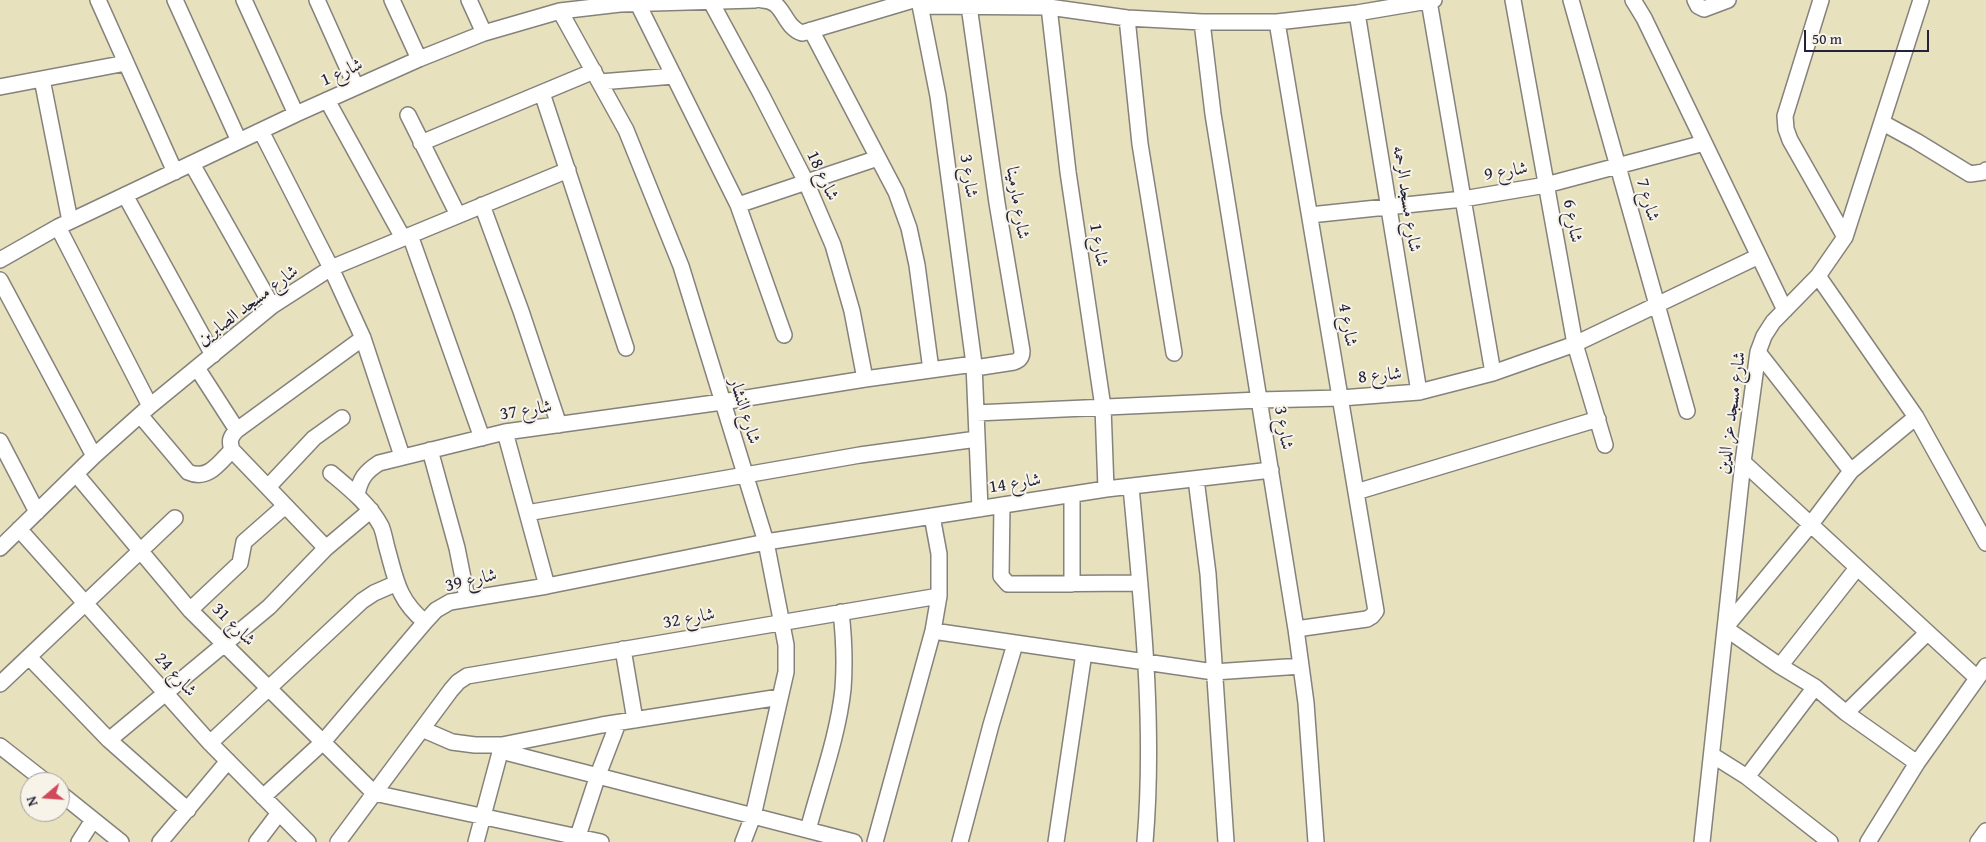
<!DOCTYPE html>
<meta charset="utf-8">
<style>
body{margin:0}
#map{position:relative;width:1986px;height:842px;overflow:hidden;background:#e8e1bd;font-family:"Gentium Book Plus",serif}
canvas{display:block}
.north{position:absolute;left:20px;top:772px;width:50px;height:50px;box-sizing:border-box;background:#f7f3e8;border:1px solid #a29fa3;border-radius:50%;rotate:252deg;font-size:14px;font-weight:700;line-height:20px;text-align:center;color:#22223b}
.north::after{content:'';display:block;margin:auto;width:18px;height:22px;background:#d1495b;clip-path:polygon(50% 0,100% 100%,50% 72%,0 100%)}
.scale{position:absolute;left:1804px;top:30px;width:125px;height:22px;box-sizing:border-box;border:2px solid #22223b;border-top:0;padding-left:6px;font-size:15px;line-height:18px;white-space:nowrap;color:#22223b;-webkit-text-stroke:4px #f7f3e8;paint-order:stroke}
</style>
<div id="map">
<canvas width="1986" height="842"></canvas>
<div class="north">N</div>
<div class="scale">50 m</div>
</div>
<script>
const ctx = document.querySelector('canvas').getContext('2d');
ctx.lineJoin = 'round';
function strokePath(path, color, width, dash) { ctx.strokeStyle = color; ctx.lineWidth = width; ctx.lineCap = dash ? 'butt' : 'round'; ctx.setLineDash(dash || []); ctx.stroke(path); }
function label(font, color, halo, rows, align = 'center') {
  ctx.font = font + ' "Gentium Book Plus",Amiri,serif'; ctx.lineWidth = 4; ctx.setLineDash([]); ctx.textBaseline = 'middle'; ctx.strokeStyle = halo; ctx.fillStyle = color; for (const [text, x, y, turn = 0] of rows) {
    ctx.save(); ctx.translate(x, y); ctx.rotate((+turn || 0) * Math.PI / 180); ctx.textAlign = isNaN(turn) ? turn : align; if (halo) ctx.strokeText(text, 0, 0); ctx.fillText(text, 0, 0); ctx.restore();
  }
}
const minor = new Path2D(`
 M 98,0 L 175,172
 M 175,0 L 239,141
 M 244,0 L 296,114
 M 317,0 L 356,87
 M 392,0 L 419,59
 M 469,0 L 484,33
 M 762,0 C 785,0 782,26 802,33 L 913,0
 M 919,0 L 938,96 L 974,364 L 980,509
 M 1513,0 L 1575,344 L 1605,445
 M 1571,0 L 1687,411
 M 1633,0 L 1644,18 L 1785,310
 M 1695,0 L 1698,6 L 1704,9 L 1728,0
 M 1821,0 L 1785,116 L 1786,129 L 1790,140 L 1845,237
 M 1429,1 L 1493,373
 M 711,2 L 761,94 L 806,182 L 833,245 L 852,311 L 865,379
 M 638,4 L 738,205 L 784,335
 M 920,6 L 1049,7 L 1127,18 L 1202,22 L 1277,22 L 1357,13 L 1434,0
 M 969,6 L 997,203 L 1022,351 C 1022,357 1020,360 1014,362 L 975,368
 M 1049,7 L 1068,172 L 1103,407 L 1106,489
 M 560,11 L 626,130 L 681,266 L 766,542 L 786,645 L 786,672 L 753,816 L 743,842
 M 1357,13 L 1419,392
 M 1127,18 L 1140,144 L 1174,353
 M 1202,22 L 1213,114 L 1296,629 L 1306,703 L 1316,842
 M 1277,22 L 1376,611 L 1372,616 L 1367,619 L 1296,629
 M 811,30 L 896,192 L 909,228 L 917,265 L 931,370
 M 42,79 L 70,221
 M 600,82 L 674,76
 M 0,87 L 126,63
 M 542,93 L 626,348
 M 327,100 L 403,238
 M 408,115 L 458,215
 M 1883,123 L 1916,141 L 1970,174 L 1984,172 L 1986,170
 M 261,131 L 331,268 L 363,338 L 402,456
 M 421,143 L 594,71
 M 192,164 L 272,306
 M 125,195 L 213,355
 M 482,205 L 521,311 L 559,425
 M 738,205 L 878,158
 M 1310,215 L 1463,199 L 1546,185 L 1704,143
 M 58,227 L 150,406
 M 410,235 L 482,438
 M 0,260 L 58,227 L 296,114 L 419,59 L 484,33 L 560,11 L 620,4 L 755,0
 M 1818,276 L 1916,417 L 1986,543
 M 0,280 L 94,456
 M 1758,352 L 1851,471
 M 197,368 L 237,430
 M 976,413 L 1259,400 L 1341,398 L 1419,392 L 1493,373 L 1575,344 L 1759,256
 M 140,415 L 188,472 C 208,481 219,463 232,450
 M 1916,417 L 1851,471 L 1811,524 L 1725,628 L 1780,666 L 1815,687 L 1846,713 L 1917,763
 M 505,432 L 547,586
 M 0,441 L 37,512
 M 430,450 L 457,548 L 467,598
 M 1743,462 L 1977,678
 M 331,473 C 350,489 369,504 381,526 C 384,533 385,541 387,548 C 396,580 398,600 425,622
 M 76,474 L 190,610 L 374,793 L 601,842
 M 1196,479 L 1208,574 L 1226,842
 M 268,487 L 314,438 L 342,418
 M 1131,487 C 1142,605 1155,723 1145,842
 M 1356,492 L 1598,419
 M 357,495 C 360,479 365,472 379,463 L 505,432 L 722,402 L 865,379 L 974,364
 M 1072,495 L 1072,584
 M 1002,505 L 1001,576 L 1008,584 L 1140,583
 M 527,513 L 860,455 L 977,439
 M 19,529 L 210,743 L 308,842
 M 0,548 L 94,456 L 150,406 L 272,306 L 331,268 L 568,170
 M 326,548 L 232,450 C 229,441 230,437 237,430 L 363,338
 M 190,610 L 240,563 L 244,542 L 285,506
 M 933,631 L 1214,672 L 1301,666
 M 623,649 L 635,720
 M 29,657 L 109,740 L 188,810
 M 1780,666 L 1857,568
 M 0,684 L 175,518
 M 1846,713 L 1927,633
 M 422,729 L 452,742 L 475,745 L 502,745 L 602,725 L 780,697
 M 109,740 L 269,607 L 326,548 L 371,510
 M 210,743 L 362,601 L 374,593 L 397,583
 M 0,746 L 46,782
 M 501,751 L 854,842
 M 1712,755 L 1747,777 L 1830,842
 M 1747,777 L 1815,687
 M 60,793 L 121,842
 M 263,797 L 323,742 L 425,622 L 436,610 L 450,602 L 547,586 L 766,542 L 1106,489 L 1271,470
 M 808,830 C 820,784 838,736 843,689 C 845,663 844,638 841,612
 M 578,836 L 598,775 L 618,723
 M 79,842 L 93,820
 M 160,842 L 228,761
 M 257,842 L 279,813
 M 338,842 L 451,690 L 458,682 L 467,676 L 939,596
 M 476,842 L 502,745
 M 875,842 L 933,631 L 939,596 L 939,554 L 932,516
 M 960,842 L 991,725 L 1015,644
 M 1056,842 L 1084,653
 M 1702,842 L 1743,462 L 1758,352 L 1764,336 L 1773,322 L 1818,276 L 1845,237 L 1921,0
 M 1868,842 L 1917,763 L 1986,666
 M 1978,842 L 1986,831`);
const streetNames = [
 ["شارع 1",342,73,-24],
 ["شارع 9",1506,172,-9],
 ["شارع 18",822,176,65],
 ["شارع 3",968,176,82],
 ["شارع مسجد الرحمه",1406,199,81],
 ["شارع 7",1647,200,74],
 ["شارع مارمينا",1017,203,81],
 ["شارع 6",1572,221,80],
 ["شارع 1",1098,245,81],
 ["شارع مسجد الصابرين",248,306,-37],
 ["شارع 4",1347,325,80],
 ["شارع 8",1380,376,-5],
 ["شارع 37",526,411,-9],
 ["شارع النشار",744,411,73],
 ["شارع مسجد عز الدين",1732,413,-82],
 ["شارع 3",1283,428,81],
 ["شارع 14",1015,484,-9],
 ["شارع 39",471,581,-13],
 ["شارع 32",689,619,-10],
 ["شارع 31",233,625,45],
 ["شارع 24",175,675,48]
];
strokePath(minor, '#85827c', 18);
strokePath(minor, '#fff', 15);
label('18px', '#22223b', '#f7f3e8', streetNames);
</script>
